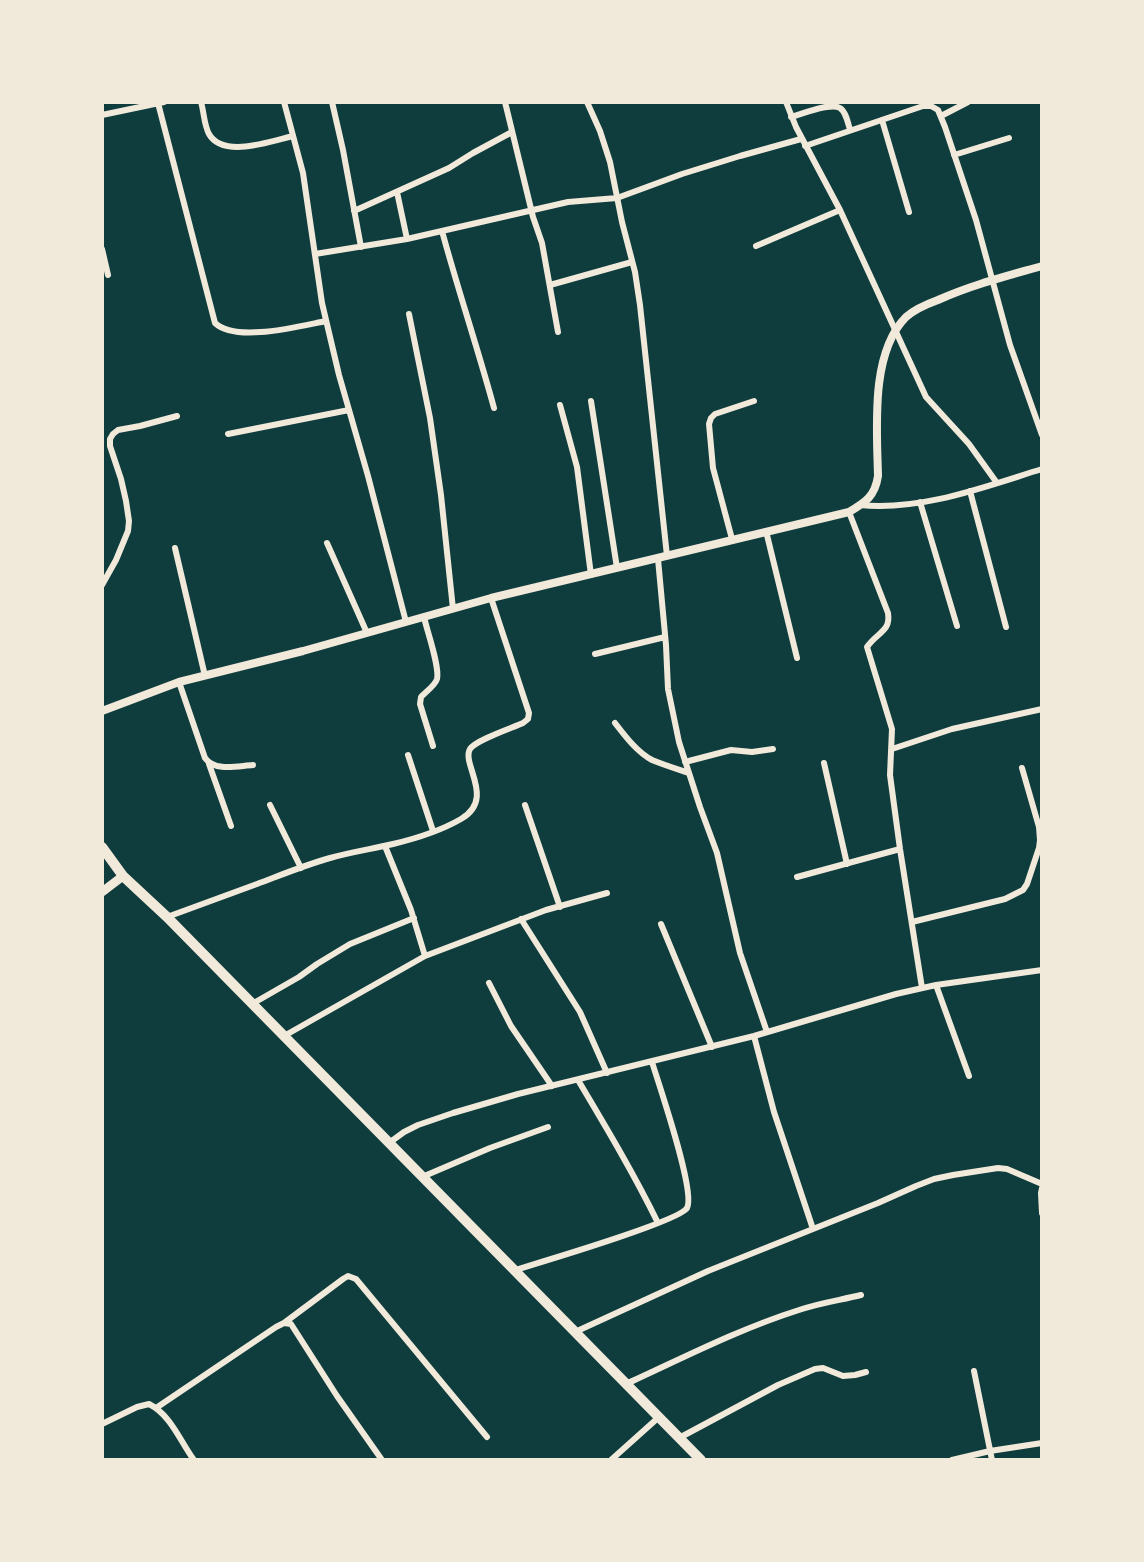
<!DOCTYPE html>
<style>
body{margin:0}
#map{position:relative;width:1144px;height:1562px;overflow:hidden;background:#0f3d3e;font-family:Roboto,sans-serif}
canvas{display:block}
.frame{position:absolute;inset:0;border:104px solid #f1e9da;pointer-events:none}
</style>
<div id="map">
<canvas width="1144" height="1562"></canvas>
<div class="frame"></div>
</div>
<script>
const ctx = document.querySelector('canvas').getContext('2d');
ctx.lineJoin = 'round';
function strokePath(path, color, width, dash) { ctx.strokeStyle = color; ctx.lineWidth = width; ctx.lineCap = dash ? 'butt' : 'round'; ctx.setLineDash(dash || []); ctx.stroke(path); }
const minor = new Path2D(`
 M 201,102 C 204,112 204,125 209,134 C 223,159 272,141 293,136
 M 284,102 L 303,173 L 322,303 L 339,375 L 368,476 L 406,622
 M 332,102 L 343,150 L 361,247
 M 505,102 L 533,217 L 542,243 L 558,332
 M 587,102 L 600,131 L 610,162 L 622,222 L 635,272 L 640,305 L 667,556
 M 786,102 L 796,127 L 840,210 L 926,397 L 969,444 L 997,483
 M 158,103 L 215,323 C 236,343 300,326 326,321
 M 102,115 L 164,102
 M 941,116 L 968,102
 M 791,117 C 802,114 830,102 840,108 C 846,112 848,123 850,130
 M 882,120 L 909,212
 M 805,146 L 923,106 L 931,106 L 938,110 L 945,127 L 976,220 L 1010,345 L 1042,435
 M 954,155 L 1009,138
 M 397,192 L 407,239
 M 354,211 L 449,168 L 473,153 L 512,132
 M 442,231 C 458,290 478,349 494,408
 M 756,246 L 840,210
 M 102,249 L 108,275
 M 315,254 L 407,239 L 568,202 L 617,198 L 682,174 L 740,156 L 801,139
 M 550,285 L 632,262
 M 409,314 L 430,418 L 441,495 L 453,609
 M 591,401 L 617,568
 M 560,405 L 577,467 L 591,575
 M 228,434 L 349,410
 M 970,491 L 1006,627
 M 920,502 L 957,626
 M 860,505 C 922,511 984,487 1042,469
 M 849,512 L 888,613 C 891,632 877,632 867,647 L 892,729 L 890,775 L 900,849 L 922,988
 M 766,531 L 797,658
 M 732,539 L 713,468 L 709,424 L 711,418 L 715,414 L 754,401
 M 327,543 L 367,633
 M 175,548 L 205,676
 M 658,559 L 666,645 L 668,689 L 679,742 L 700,807 L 717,853 L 740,953 L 767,1032
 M 102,585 L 116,560 L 128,531 L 129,521 L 126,501 L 121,479 L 110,446 L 110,439 L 113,434 L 118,430 L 140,426 L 177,416
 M 424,617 C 427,631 440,667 437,679 C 435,686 425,692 421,697 L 420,704 L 433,746
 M 595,654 L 665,637
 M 179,682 L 205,758 C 215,772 237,766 253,765
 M 615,723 C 625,736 637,752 652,760 C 664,765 677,769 689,773
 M 892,749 L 952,729 L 1042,709
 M 408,755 L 433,831
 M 685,762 L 731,750 L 752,752 L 773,749
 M 824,763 L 847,864
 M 209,764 L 231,826
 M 270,805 L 301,868
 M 525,805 L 560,907
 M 385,846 L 411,910 L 425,956
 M 797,877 L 900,849
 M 167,917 C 197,906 227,895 257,884 C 281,875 305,865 330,858 C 351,852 372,849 393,844 C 414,839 442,830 461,819 C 496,799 461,764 470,749 C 476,740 512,728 523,723 L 528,719 L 529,713 L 491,598
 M 521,919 L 580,1012 L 607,1073
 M 912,922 L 1005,899 L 1023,890 L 1027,884 L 1039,848 L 1040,840 L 1039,827 L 1022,768
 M 661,924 L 712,1047
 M 489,983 L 511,1026 L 552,1086
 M 936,985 L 969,1076
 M 252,1004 L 299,977 L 317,964 L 350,944 L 414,918
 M 284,1036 L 425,956 L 546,910 L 607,893
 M 754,1036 L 774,1112 L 813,1229
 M 578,1080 C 606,1127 634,1174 658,1223
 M 389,1143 L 404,1132 L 418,1125 L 453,1113 L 518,1094 L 754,1036 L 896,994 L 936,985 L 1042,970
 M 422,1177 L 490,1148 L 548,1127
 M 1042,1188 L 1041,1193 L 1042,1213
 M 515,1270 C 538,1263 680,1221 687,1208 C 696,1192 659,1085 652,1062
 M 284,1323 L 343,1279 L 348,1276 L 356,1279 L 487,1437
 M 575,1332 L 708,1271 L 878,1203 L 916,1186 L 934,1179 L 953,1175 L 998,1168 L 1007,1169 L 1042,1184
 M 974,1371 L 992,1460
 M 626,1384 C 683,1358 739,1329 799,1310 C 819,1303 841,1300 861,1295
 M 156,1408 L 276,1327 L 284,1323 L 291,1324 L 337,1396 L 382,1460
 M 102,1424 L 137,1407 L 149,1404 C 171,1415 180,1441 194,1460
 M 679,1438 L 778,1385 L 815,1369 L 823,1368 L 843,1376 L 855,1375 L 866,1372
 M 611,1460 L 659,1417
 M 952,1460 L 990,1451 L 1042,1443`);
const tertiary = new Path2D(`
 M 102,711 L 179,682 L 303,651 L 491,598 L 849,512 C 866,502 875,496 878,476 C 877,429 870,353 906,317 C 915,309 927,304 938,300 C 971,285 1007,276 1042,266`);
const secondary = new Path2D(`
 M 102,892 L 123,876`);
const trunk = new Path2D(`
 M 102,847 L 123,876 L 167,917 L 701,1460`);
strokePath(minor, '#f1e9da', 6);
strokePath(tertiary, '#f1e9da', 8);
strokePath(secondary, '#f1e9da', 9);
strokePath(trunk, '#f1e9da', 10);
</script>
